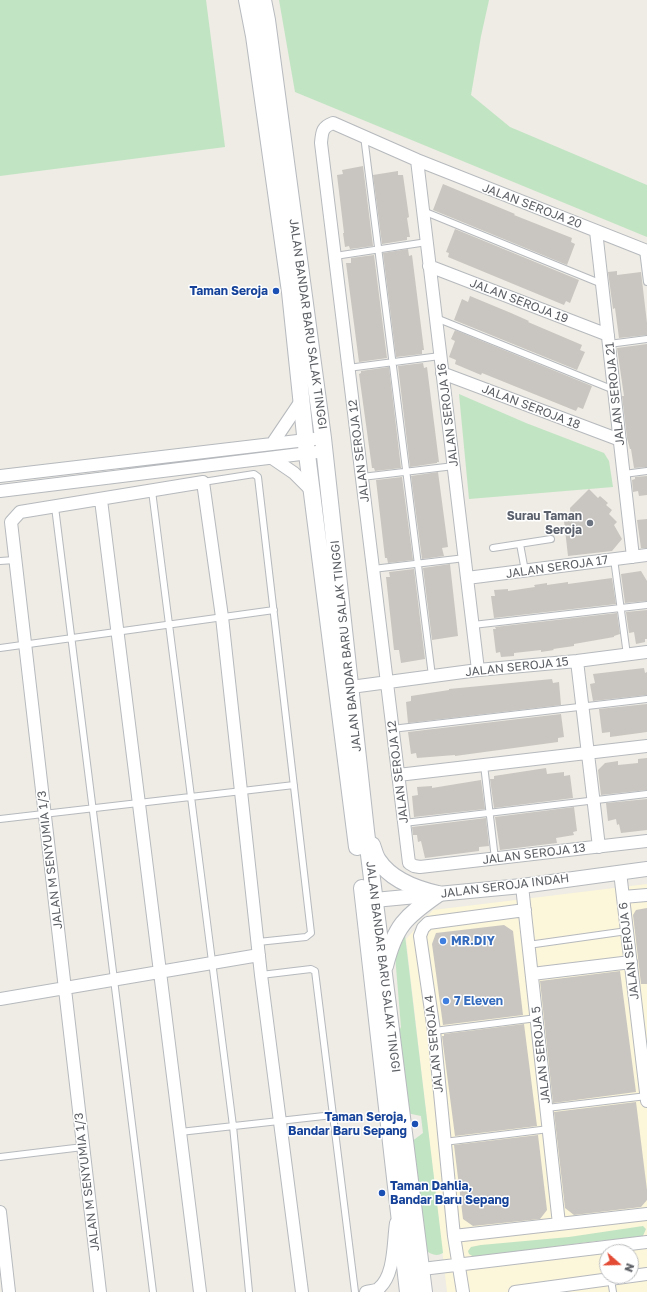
<!DOCTYPE html>
<style>
body{margin:0}
#map{position:relative;width:647px;height:1292px;overflow:hidden;background:#eeece4;font-family:"Golos Text",sans-serif}
canvas{display:block}
.north{position:absolute;left:599px;top:1244px;width:40px;height:40px;box-sizing:border-box;background:#fff;border:1px solid #bebfc1;border-radius:50%;rotate:110deg;font-size:11px;font-weight:700;line-height:16px;text-align:center;color:#5c5f64}
.north::after{content:'';display:block;margin:auto;width:14px;height:18px;background:#e34b35;clip-path:polygon(50% 0,100% 100%,50% 72%,0 100%)}
</style>
<div id="map">
<canvas width="647" height="1292"></canvas>
<div class="north">N</div>
</div>
<script>
const ctx = document.querySelector('canvas').getContext('2d');
ctx.lineJoin = 'round';
function paint(path, color) { ctx.fillStyle = color; ctx.fill(path, 'evenodd'); }
function strokePath(path, color, width, dash) { ctx.strokeStyle = color; ctx.lineWidth = width; ctx.lineCap = dash ? 'butt' : 'round'; ctx.setLineDash(dash || []); ctx.stroke(path); }
function label(font, color, halo, rows, align = 'center') {
  ctx.font = font + ' "Golos Text",sans-serif'; ctx.lineWidth = 3; ctx.setLineDash([]); ctx.textBaseline = 'middle'; ctx.strokeStyle = halo; ctx.fillStyle = color; for (const [text, x, y, turn = 0] of rows) {
    ctx.save(); ctx.translate(x, y); ctx.rotate((+turn || 0) * Math.PI / 180); ctx.textAlign = isNaN(turn) ? turn : align; if (halo) ctx.strokeText(text, 0, 0); ctx.fillText(text, 0, 0); ctx.restore();
  }
}
const commercial = new Path2D(`
 M 647,884 L 647,1292 L 447,1292 L 406,939 L 433,910 ZM 607,1252 L 631,1252 L 631,1276 L 607,1276 Z`);
const green = new Path2D(`
 M 0,0 L 206,0 L 225,147 L 0,176 Z
 M 279,0 L 489,0 L 481,36 L 471,95 L 510,127 L 647,185 L 647,237 L 295,92 Z
 M 459,394 L 526,423 L 604,453 L 609,461 L 613,487 L 469,499 Z
 M 404,927 L 443,1253 C 436,1257 431,1254 425,1250 L 411,1142 L 423,1133 L 421,1116 L 407,1113 L 397,1035 L 401,1027 L 395,955 Z
 M 643,1226 L 646,1229 L 642,1238 L 597,1241 L 474,1257 L 469,1254 L 468,1251 L 471,1247 L 481,1245 L 569,1237 Z`);
const building = new Path2D(`
 M 363,166 L 373,246 L 350,249 L 349,246 L 345,247 L 343,233 L 344,233 L 337,175 L 343,174 L 342,170 Z
 M 398,171 L 398,175 L 403,175 L 409,217 L 407,218 L 410,237 L 407,237 L 407,240 L 382,244 L 373,175 Z
 M 443,184 L 515,214 L 514,215 L 572,238 L 571,242 L 575,244 L 567,265 L 433,210 Z
 M 455,229 L 579,280 L 570,303 L 566,301 L 564,305 L 448,257 L 449,253 L 446,252 Z
 M 408,249 L 409,256 L 412,255 L 424,350 L 422,350 L 422,354 L 396,357 L 383,253 Z
 M 374,255 L 387,358 L 359,362 L 346,263 L 351,263 L 351,258 Z
 M 617,271 L 617,275 L 641,272 L 647,323 L 647,335 L 619,338 L 615,308 L 613,309 L 608,272 Z
 M 470,296 L 511,313 L 529,321 L 528,322 L 582,345 L 580,350 L 585,352 L 577,370 L 454,320 L 462,299 L 468,302 Z
 M 455,330 L 592,386 L 583,409 L 578,407 L 576,411 L 482,373 L 481,375 L 455,364 L 456,360 L 449,357 L 455,341 L 451,339 Z
 M 647,344 L 647,467 L 634,468 L 631,449 L 630,449 L 627,438 L 622,396 L 624,396 L 617,348 Z
 M 423,363 L 424,368 L 427,367 L 439,462 L 437,462 L 437,463 L 410,467 L 398,366 Z
 M 389,367 L 401,468 L 375,471 L 374,468 L 372,468 L 359,374 L 361,373 L 361,371 Z
 M 438,472 L 448,547 L 442,548 L 444,556 L 422,559 L 411,476 Z
 M 647,476 L 647,495 L 639,496 L 638,491 L 633,492 L 632,480 L 635,479 L 635,477 Z
 M 402,477 L 413,560 L 388,563 L 387,558 L 385,558 L 376,480 Z
 M 589,489 L 598,498 L 600,496 L 608,503 L 606,505 L 612,510 L 609,514 L 617,522 L 614,525 L 622,539 L 612,551 L 568,556 L 564,521 L 571,520 L 570,508 Z
 M 647,519 L 647,548 L 641,548 L 637,520 Z
 M 450,564 L 458,636 L 432,640 L 423,568 Z
 M 414,569 L 425,659 L 401,663 L 399,650 L 394,650 L 386,577 L 390,577 L 389,572 Z
 M 641,571 L 647,581 L 647,601 L 625,603 L 621,574 Z
 M 612,578 L 616,604 L 494,618 L 491,596 L 495,596 L 494,590 L 508,589 L 508,591 L 535,587 L 534,585 L 547,583 L 547,585 L 568,582 L 568,584 Z
 M 647,610 L 647,639 L 645,639 L 645,642 L 636,644 L 634,632 L 629,633 L 626,612 Z
 M 617,613 L 620,634 L 614,636 L 614,637 L 574,644 L 574,646 L 553,649 L 554,650 L 541,652 L 541,650 L 514,653 L 514,656 L 501,657 L 500,652 L 496,653 L 493,629 L 496,629 L 495,627 Z
 M 644,668 L 645,673 L 647,672 L 647,695 L 593,701 L 590,684 L 595,683 L 593,674 Z
 M 552,679 L 553,683 L 559,682 L 561,705 L 408,723 L 406,702 L 411,701 L 411,696 L 449,690 L 449,689 Z
 M 647,704 L 647,732 L 610,737 L 610,732 L 602,733 L 599,709 Z
 M 561,714 L 564,737 L 558,738 L 558,742 L 455,756 L 455,755 L 417,758 L 416,753 L 411,754 L 408,732 Z
 M 647,758 L 647,790 L 601,795 L 598,770 L 605,763 L 618,761 L 618,765 L 638,763 L 638,759 Z
 M 546,768 L 547,774 L 564,772 L 564,776 L 570,775 L 573,798 L 494,808 L 490,779 L 494,779 L 494,776 Z
 M 481,780 L 485,809 L 414,817 L 412,796 L 418,795 L 417,787 L 432,786 L 432,788 Z
 M 647,799 L 647,830 L 621,833 L 619,824 L 617,825 L 616,819 L 608,821 L 606,803 Z
 M 574,807 L 577,831 L 573,832 L 574,835 L 556,838 L 557,843 L 500,850 L 495,817 Z
 M 486,818 L 489,846 L 479,847 L 479,851 L 425,858 L 421,841 L 418,842 L 417,835 L 413,835 L 412,827 Z
 M 647,908 L 647,984 L 641,984 L 633,915 L 636,910 Z
 M 504,925 L 513,931 L 523,1015 L 443,1025 L 432,944 L 436,933 Z
 M 620,971 L 636,1092 L 553,1103 L 540,981 Z
 M 524,1024 L 537,1126 L 455,1136 L 442,1036 L 444,1036 L 444,1034 Z
 M 636,1102 L 647,1190 L 647,1200 L 641,1207 L 574,1215 L 565,1208 L 554,1112 Z
 M 538,1135 L 547,1210 L 540,1219 L 473,1226 L 463,1219 L 454,1145 Z`);
const service = new Path2D(`
 M 364,136 L 432,676
 M 423,211 L 602,284
 M 643,250 L 647,282
 M 335,256 L 427,242
 M 436,318 L 614,390
 M 609,344 L 647,339
 M 348,368 L 440,356
 M 624,474 L 647,471
 M 362,477 L 454,466
 M 203,482 L 254,474 L 258,477 L 311,933 L 306,937 L 258,942
 M 152,491 L 233,1126 L 249,1292
 M 55,507 L 153,1292
 M 520,544 L 525,571
 M 493,548 L 551,539
 M 614,559 L 627,655
 M 0,561 L 15,560
 M 373,569 L 465,558
 M 473,625 L 647,605
 M 0,648 L 274,610
 M 392,729 L 647,699
 M 484,765 L 495,859
 M 0,819 L 294,785
 M 404,823 L 647,794
 M 528,945 L 627,931
 M 261,975 L 311,969 L 315,971 L 355,1292
 M 434,1031 L 537,1018
 M 547,1108 L 647,1096
 M 180,1132 L 333,1115
 M 444,1142 L 549,1129
 M 0,1157 L 83,1147
 M 611,1280 L 613,1292`);
const minor = new Path2D(`
 M 417,160 L 478,670
 M 596,231 L 633,557
 M 647,251 L 417,160 L 333,123 C 322,127 322,132 321,143 L 409,863 L 414,866 L 420,867 L 647,841
 M 429,266 L 608,335
 M 442,373 L 620,440
 M 272,444 L 301,401
 M 272,458 L 294,473 L 312,491
 M 0,476 L 323,438
 M 0,491 L 325,451
 M 101,500 L 200,1292
 M 467,578 L 647,555
 M 577,661 L 599,847
 M 351,687 L 478,670 L 577,661 L 647,652
 M 398,775 L 647,746
 M 620,872 L 647,1101
 M 522,886 L 559,1224
 M 623,897 L 647,895
 M 532,974 L 631,962
 M 0,999 L 259,955
 M 0,1212 L 9,1292
 M 454,1236 L 647,1214
 M 414,1270 L 647,1242
 M 100,1292 L 11,522 L 20,512 L 203,482 L 222,617 L 261,975 L 302,1292
 M 366,1292 C 370,1291 375,1291 378,1289 C 395,1276 393,1243 396,1223
 M 463,1292 L 454,1236 L 434,1031 L 420,936 L 423,928 L 428,923 L 525,910
 M 515,1292 L 647,1274`);
const tertiary = new Path2D(`
 M 364,901 L 522,886 L 647,869`);
const secondary = new Path2D(`
 M 247,0 L 254,36 L 290,292 L 307,454 L 357,847
 M 263,0 L 267,20 L 323,438 L 366,831 L 424,1292
 M 372,845 C 374,850 375,856 378,860 C 391,880 416,889 438,894
 M 362,888 L 408,1292
 M 385,966 C 395,926 405,917 438,894`);
const markers = [
 [276,291,4,"#1a4fb4"],
 [590,523,4,"#6b7280"],
 [443,941,4,"#3f7fe0"],
 [446,1001,4,"#3f7fe0"],
 [415,1124,4,"#1a4fb4"],
 [382,1193,4,"#1a4fb4"]
];
const streetNames = [
 ["JALAN SEROJA 20",532,206,21],
 ["JALAN SEROJA 19",519,301,21],
 ["JALAN BANDAR BARU SALAK TINGGI",308,324,82],
 ["JALAN SEROJA 21",615,394,-96],
 ["JALAN SEROJA 18",531,407,21],
 ["JALAN SEROJA 16",448,415,-97],
 ["JALAN SEROJA 12",359,451,-97],
 ["JALAN SEROJA 17",557,567,-8],
 ["JALAN BANDAR BARU SALAK TINGGI",346,646,-96],
 ["JALAN SEROJA 15",517,667,-6],
 ["JALAN SEROJA 12",398,772,-97],
 ["JALAN SEROJA 13",534,854,-7],
 ["JALAN M SENYUMIA 1/3",50,860,-97],
 ["JALAN SEROJA INDAH",505,886,-7],
 ["JALAN SEROJA 6",629,951,-97],
 ["JALAN BANDAR BARU SALAK TINGGI",383,967,83],
 ["JALAN SEROJA 4",434,1044,-96],
 ["JALAN SEROJA 5",541,1055,-96],
 ["JALAN M SENYUMIA 1/3",87,1182,-97]
];
const transitNames = [
 ["Taman Seroja",268,291],
 ["Taman Seroja,",407,1117],
 ["Bandar Baru Sepang",407,1131],
 ["Taman Dahlia,",390,1186,"left"],
 ["Bandar Baru Sepang",390,1200,"left"]
];
const worshipNames = [
 ["Surau Taman",582,516],
 ["Seroja",582,530]
];
const shopNames = [
 ["MR.DIY",451,941],
 ["7 Eleven",454,1001]
];
paint(commercial, '#fcf6da');
paint(green, '#c1e4c3');
paint(building, '#c9c6c1');
strokePath(service, '#b6b9bd', 8);
strokePath(minor, '#b6b9bd', 14);
strokePath(tertiary, '#b6b9bd', 16);
strokePath(secondary, '#b7babf', 18);
strokePath(service, '#fff', 6);
strokePath(minor, '#fff', 12);
strokePath(tertiary, '#fff', 14);
strokePath(secondary, '#fff', 16);
for (const [x, y, r, color] of markers) { const dot = new Path2D(); dot.arc(x, y, r, 0, 2 * Math.PI); ctx.fillStyle = color; ctx.fill(dot); strokePath(dot, '#fff', 1.5); }
label('12px', '#5c5f64', '#fff', streetNames);
label('bold 12px', '#164399', '#fff', transitNames, 'right');
label('bold 12px', '#5b616d', '#fff', worshipNames, 'right');
label('bold 12px', '#366cbe', '#fff', shopNames, 'left');
</script>
